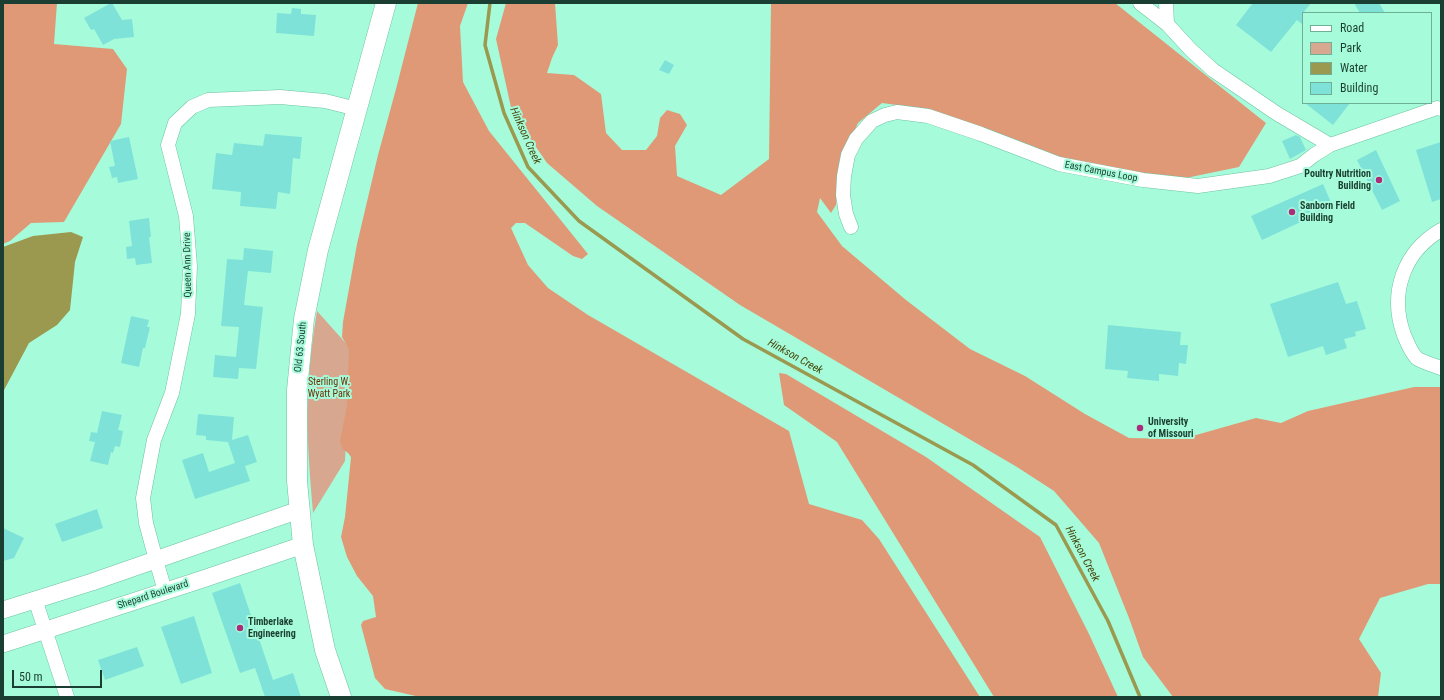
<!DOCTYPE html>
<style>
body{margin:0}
#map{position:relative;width:1444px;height:700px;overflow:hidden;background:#a6fcda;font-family:"Roboto Condensed",sans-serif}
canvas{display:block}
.frame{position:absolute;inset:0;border:4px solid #1a3e31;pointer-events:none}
.legend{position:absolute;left:1302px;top:12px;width:130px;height:92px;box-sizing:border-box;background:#a6fcda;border:1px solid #6eb096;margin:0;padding:5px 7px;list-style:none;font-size:12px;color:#1a3e31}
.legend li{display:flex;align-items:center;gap:8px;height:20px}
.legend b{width:20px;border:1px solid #6eb096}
.scale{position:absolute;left:12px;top:670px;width:90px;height:18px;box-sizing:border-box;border:2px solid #1a3e31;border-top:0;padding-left:5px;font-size:12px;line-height:14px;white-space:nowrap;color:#1a3e31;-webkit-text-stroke:3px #a6fcda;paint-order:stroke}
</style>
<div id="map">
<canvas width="1444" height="700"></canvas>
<div class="frame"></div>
<ul class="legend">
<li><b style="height:5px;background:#fff"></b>Road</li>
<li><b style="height:11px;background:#d7a78f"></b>Park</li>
<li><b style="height:11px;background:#9a994f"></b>Water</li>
<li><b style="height:11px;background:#7ee2d8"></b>Building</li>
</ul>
<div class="scale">50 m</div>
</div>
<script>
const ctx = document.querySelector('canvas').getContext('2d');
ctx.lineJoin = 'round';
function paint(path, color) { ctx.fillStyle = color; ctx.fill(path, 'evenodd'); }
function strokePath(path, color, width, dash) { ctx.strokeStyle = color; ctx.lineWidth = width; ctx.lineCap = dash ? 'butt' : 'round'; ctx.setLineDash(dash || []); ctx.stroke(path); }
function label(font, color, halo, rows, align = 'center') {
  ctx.font = font + ' "Roboto Condensed",sans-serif'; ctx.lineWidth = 4; ctx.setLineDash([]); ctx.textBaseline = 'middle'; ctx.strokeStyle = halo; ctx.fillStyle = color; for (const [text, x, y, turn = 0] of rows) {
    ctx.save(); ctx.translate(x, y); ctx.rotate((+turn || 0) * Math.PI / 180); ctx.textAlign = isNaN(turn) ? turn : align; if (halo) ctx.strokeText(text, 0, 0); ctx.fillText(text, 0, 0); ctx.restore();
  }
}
const green = new Path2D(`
 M 317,311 L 351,349 L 345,461 L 313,513 C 310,475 306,435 308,397 C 309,368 312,340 317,311 Z`);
const forest = new Path2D(`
 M 3,3 L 57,3 L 54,44 L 113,49 L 127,69 L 121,124 L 64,222 L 31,223 L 10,241 L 3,244 Z
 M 418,3 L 468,3 L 460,26 L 463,82 L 489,131 L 588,254 L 582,259 L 573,256 L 525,223 L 516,223 L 511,228 L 528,265 L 548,288 L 588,315 L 789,431 L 809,504 L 862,520 L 879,539 L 980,697 L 420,697 L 385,689 L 375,678 L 361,625 L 363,621 L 376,617 L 373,596 L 357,576 L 347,557 L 341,537 L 345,517 L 351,457 L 348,453 L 343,449 L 340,442 L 347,405 L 349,349 L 342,337 L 343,322 L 357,244 L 378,155 L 396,89 Z
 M 506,3 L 555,3 L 558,45 L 552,58 L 547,73 L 574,75 L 601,94 L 606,133 L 622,150 L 646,150 L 657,136 L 660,118 L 667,110 L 680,114 L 687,125 L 675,146 L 677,176 L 721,195 L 769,159 L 771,3 L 1115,3 L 1266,123 L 1239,167 L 1181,179 L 1061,161 L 926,109 L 882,103 L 858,123 L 840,163 L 836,205 L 831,213 L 820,198 L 817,212 L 842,246 L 906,300 L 970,349 L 1025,376 L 1085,414 L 1129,438 L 1182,439 L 1256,418 L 1281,423 L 1308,411 L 1414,387 L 1441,387 L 1441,584 L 1428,584 L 1380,598 L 1359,639 L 1381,673 L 1378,697 L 1173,697 L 1143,657 L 1129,618 L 1099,543 L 1054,491 L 1017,467 L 740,305 L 597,206 L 547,163 L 512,112 L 496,39 Z
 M 779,373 L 786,374 L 926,457 L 1040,537 L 1089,634 L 1118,697 L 994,697 L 837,442 L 784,405 Z`);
const water = new Path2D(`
 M 71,232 L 83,237 L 75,262 L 70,310 L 57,325 L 29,343 L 3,392 L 3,247 L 33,236 Z`);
const stream = new Path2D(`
 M 490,3 L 485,45 L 504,113 L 528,167 L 579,221 L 743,339 L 973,465 L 1056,525 L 1108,621 L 1140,697`);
const building = new Path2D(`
 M 111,3 L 112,3 L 122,20 L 132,19 L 134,37 L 114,39 L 103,45 L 94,29 L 91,30 L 84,18 Z
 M 1253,3 L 1311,3 L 1303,13 L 1303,25 L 1297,20 L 1271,52 L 1236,25 Z
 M 1354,3 L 1379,3 L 1385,13 L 1360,13 Z
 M 292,8 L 301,9 L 301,14 L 316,15 L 314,36 L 276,33 L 277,13 L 291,14 Z
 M 665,60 L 674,65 L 669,74 L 659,70 Z
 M 1305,103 L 1350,103 L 1333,125 Z
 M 265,134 L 302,137 L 300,159 L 293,158 L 290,194 L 278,192 L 276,209 L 240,206 L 241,192 L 212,189 L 216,153 L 232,155 L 234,143 L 263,146 Z
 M 1296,135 L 1300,137 L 1306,150 L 1290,159 L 1282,141 Z
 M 129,137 L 138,179 L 118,183 L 117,177 L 112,178 L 109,167 L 115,166 L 110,141 Z
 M 1441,142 L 1441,199 L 1432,202 L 1416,150 Z
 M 1376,150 L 1400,201 L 1382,210 L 1357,160 Z
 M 1323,184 L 1333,207 L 1262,240 L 1251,216 Z
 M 149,218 L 151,237 L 149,237 L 152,263 L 136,265 L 135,258 L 127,259 L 126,247 L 132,246 L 129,221 Z
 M 244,248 L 273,251 L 271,273 L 248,271 L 244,305 L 263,307 L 256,369 L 239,368 L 238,379 L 213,377 L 215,355 L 236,357 L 239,327 L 221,326 L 224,294 L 227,259 L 243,260 Z
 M 1338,282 L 1346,304 L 1357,301 L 1366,329 L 1355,332 L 1356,336 L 1344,339 L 1347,348 L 1326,355 L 1323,346 L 1288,357 L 1270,304 Z
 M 131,316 L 149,320 L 147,327 L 150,327 L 145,348 L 143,348 L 139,367 L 121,363 Z
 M 1108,325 L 1181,332 L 1180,345 L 1188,345 L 1186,364 L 1179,363 L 1178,376 L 1159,374 L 1159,381 L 1127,378 L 1128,371 L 1105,369 Z
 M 102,411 L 122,415 L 118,430 L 123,431 L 120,447 L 115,446 L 113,453 L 111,452 L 108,465 L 90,461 L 95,442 L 89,441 L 91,432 L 97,433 Z
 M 198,414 L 234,417 L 232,440 L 248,435 L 257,462 L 245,466 L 250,481 L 195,499 L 182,460 L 203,453 L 209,472 L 235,463 L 228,442 L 206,440 L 206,436 L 196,435 Z
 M 97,509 L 103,528 L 62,542 L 55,524 Z
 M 3,528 L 24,538 L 14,558 L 3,561 Z
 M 240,583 L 273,680 L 293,673 L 301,697 L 265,697 L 255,668 L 240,673 L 212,593 Z
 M 194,616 L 212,673 L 181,684 L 161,627 Z
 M 137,647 L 144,666 L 105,680 L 98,660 Z`);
const minor = new Path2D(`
 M 1140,3 L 1167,24 L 1191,50 L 1213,70 L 1276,113 L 1330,145
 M 1166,3 L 1167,24
 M 851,227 L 846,214 L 843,195 L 844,176 L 848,155 L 856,139 L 872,121 L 885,115 L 897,112 L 928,116 L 981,134 L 1059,164 L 1143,180 L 1198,186 L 1269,176 L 1300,166 L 1314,155 L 1330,145 L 1437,108 L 1441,109
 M 1441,230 C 1403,252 1389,294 1404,335 C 1407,342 1412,355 1418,359 C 1425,363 1434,365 1441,368
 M 165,591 L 156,560 L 146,523 L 143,498 L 154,440 L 172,393 L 188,314 L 190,266 L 186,216 L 168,145 L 175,123 L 192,107 L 208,100 L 280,97 L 325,101 L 357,109
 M 35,599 L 67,697`);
const tertiary = new Path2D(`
 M 3,610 L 92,582 L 299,510
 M 3,644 L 200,580 L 303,545`);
const secondary = new Path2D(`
 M 341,697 L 325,650 L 303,545 L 297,481 L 297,390 L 304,319 L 318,250 L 386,3`);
const markers = [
 [1379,180,4,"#ab2c7a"],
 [1292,212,4,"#ab2c7a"],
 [1140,428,4,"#ab2c7a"],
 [240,628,4,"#ab2c7a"]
];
const streetNames = [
 ["East Campus Loop",1101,172,11],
 ["Queen Ann Drive",188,265,-91],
 ["Old 63 South",301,347,-84],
 ["Shepard Boulevard",153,595,-18]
];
const poiNames = [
 ["Poultry Nutrition",1371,174,"right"],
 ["Building",1371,186,"right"],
 ["Sanborn Field",1300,206],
 ["Building",1300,218],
 ["University",1148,422],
 ["of Missouri",1148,434],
 ["Timberlake",248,622],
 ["Engineering",248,634]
];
const parkNames = [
 ["Sterling W.",329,382],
 ["Wyatt Park",329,394]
];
const waterNames = [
 ["Hinkson Creek",525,136,66],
 ["Hinkson Creek",795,357,29],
 ["Hinkson Creek",1082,554,62]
];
paint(green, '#d7a78f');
paint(forest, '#df9976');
paint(water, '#9a994f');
strokePath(stream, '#9a994f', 3.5);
paint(building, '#7ee2d8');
strokePath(minor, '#6dc1a2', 15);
strokePath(tertiary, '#6dc1a2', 18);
strokePath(secondary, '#6dc1a2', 21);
strokePath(minor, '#fff', 14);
strokePath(tertiary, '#fff', 17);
strokePath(secondary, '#fff', 20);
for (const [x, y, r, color] of markers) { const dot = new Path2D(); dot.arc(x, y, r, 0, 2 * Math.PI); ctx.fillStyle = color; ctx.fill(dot); strokePath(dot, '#a6fcda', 1.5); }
label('10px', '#1a3e31', '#a6fcda', streetNames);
label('bold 10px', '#1a3e31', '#a6fcda', poiNames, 'left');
label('10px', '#6b2d03', '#a6fcda', parkNames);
label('italic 11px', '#474509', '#a6fcda', waterNames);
</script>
